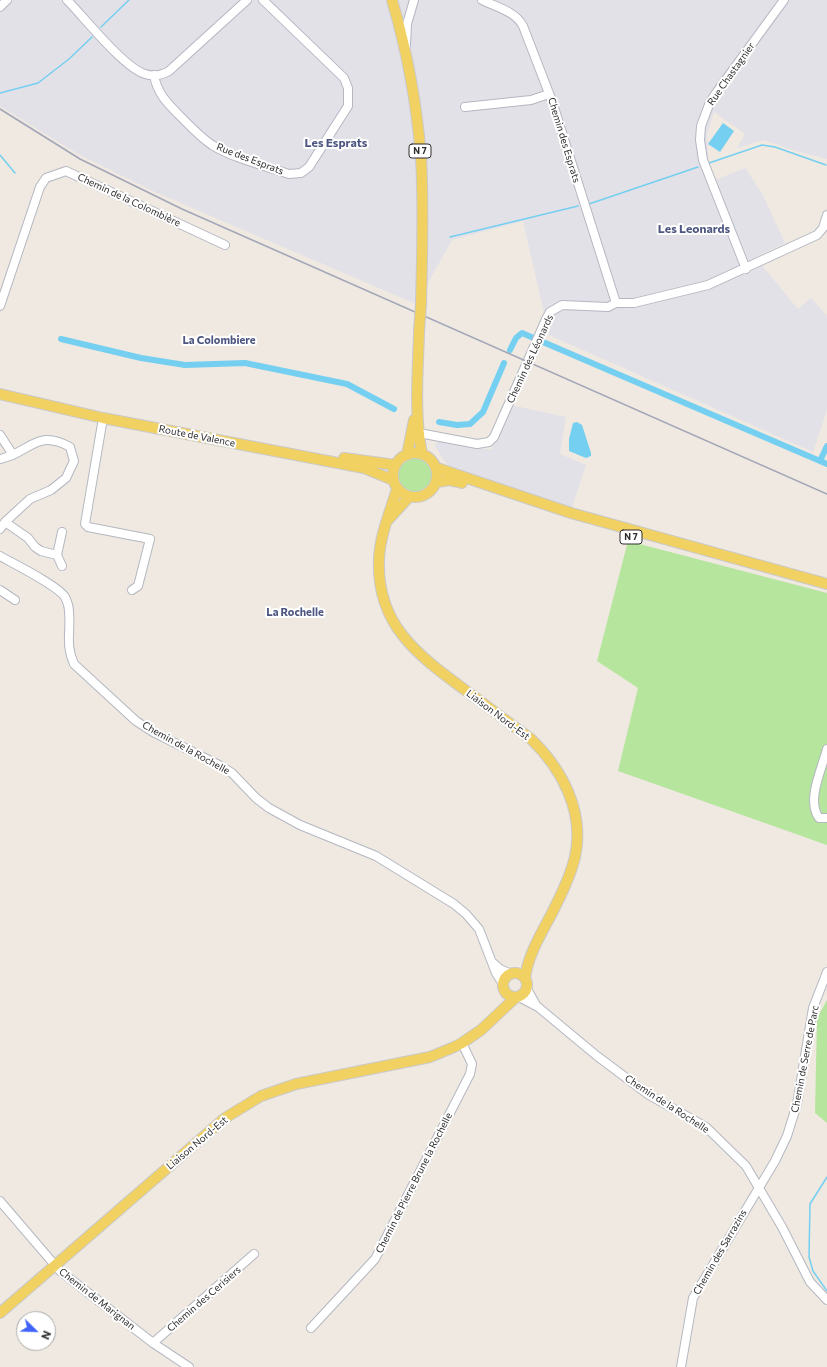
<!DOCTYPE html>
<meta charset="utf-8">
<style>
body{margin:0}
#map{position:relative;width:827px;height:1367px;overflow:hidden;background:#efe9e1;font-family:Commissioner,sans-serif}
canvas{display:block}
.north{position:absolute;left:16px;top:1311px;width:40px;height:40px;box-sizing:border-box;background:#fff;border:1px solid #ababab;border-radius:50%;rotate:113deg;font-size:11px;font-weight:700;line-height:16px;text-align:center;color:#2e2e2e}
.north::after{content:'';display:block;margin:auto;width:14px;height:18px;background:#4264fb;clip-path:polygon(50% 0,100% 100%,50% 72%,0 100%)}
</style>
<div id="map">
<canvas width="827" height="1367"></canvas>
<div class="north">N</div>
</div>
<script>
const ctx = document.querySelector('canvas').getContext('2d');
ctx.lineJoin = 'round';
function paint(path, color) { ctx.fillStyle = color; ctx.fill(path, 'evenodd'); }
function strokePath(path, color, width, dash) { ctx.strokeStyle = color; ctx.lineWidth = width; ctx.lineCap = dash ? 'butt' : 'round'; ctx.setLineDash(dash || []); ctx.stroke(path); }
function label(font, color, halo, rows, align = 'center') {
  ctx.font = font + ' Commissioner,sans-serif'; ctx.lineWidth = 4; ctx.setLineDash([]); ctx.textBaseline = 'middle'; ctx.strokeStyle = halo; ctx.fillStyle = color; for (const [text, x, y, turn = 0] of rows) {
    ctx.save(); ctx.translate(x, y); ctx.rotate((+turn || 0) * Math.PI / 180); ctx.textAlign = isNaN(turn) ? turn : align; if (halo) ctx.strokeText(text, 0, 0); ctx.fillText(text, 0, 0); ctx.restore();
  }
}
const industrial = new Path2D(`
 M 0,0 L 827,0 L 827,159 L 789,149 L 764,140 L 737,148 L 745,134 L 714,112 L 707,134 L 708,159 L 715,180 L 745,168 L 762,193 L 785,243 L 758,256 L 764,268 L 798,309 L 811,298 L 827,316 L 827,410 L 813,452 L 549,335 L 523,221 L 452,240 L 416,304 L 155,192 L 78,154 L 0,106 Z
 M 511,405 L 566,417 L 560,454 L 586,465 L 571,510 L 456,471 L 445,462 L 435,446 L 438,441 L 445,440 L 491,450 Z`);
const green = new Path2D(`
 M398 475a17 17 0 1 1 34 0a17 17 0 1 1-34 0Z
 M 628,541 L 827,593 L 827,845 L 618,771 L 638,688 L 597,661 Z
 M 827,1000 L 827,1123 L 815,1113 L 817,1018 Z`);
const water = new Path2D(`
 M 723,123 L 734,131 L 720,152 L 708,144 Z
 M 577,422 L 582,425 L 591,453 L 591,456 L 586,458 L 569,451 L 569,439 L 573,423 Z`);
const stream = new Path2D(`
 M 101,27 L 129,0
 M 0,93 L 38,83 L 69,59 L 92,37
 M 0,155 L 15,173
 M 709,163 L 762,145 L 775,147 L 826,165
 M 589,204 L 698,167
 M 450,237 L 578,206
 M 827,1177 L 810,1204 L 809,1257 L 813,1271 L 827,1291`);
const canal = new Path2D(`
 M 61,339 L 141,358 L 185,365 L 245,363 L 347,384 L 394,409
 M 510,350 L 516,338 L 522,333 L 827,464
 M 439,422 L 457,425 L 470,424 L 483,412 L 504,363
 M 820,461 L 827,446`);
const minor = new Path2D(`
 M 67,0 C 84,17 124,68 145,74 C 154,77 162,75 169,71 L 247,0
 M 482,0 C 496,7 515,11 523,26 L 552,101 L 616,303
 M 0,7 L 7,0
 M 406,45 L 407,24 L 414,0
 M 154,75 C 157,93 167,103 180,116 C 190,126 200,137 212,145 C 233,158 265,166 289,174 L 301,173 L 309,167 L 348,106 L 348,88 L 344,78 L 263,0
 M 465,107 L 531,100 L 549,94
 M 746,269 L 703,160 L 700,140 L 701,126 L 710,102 L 716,93 L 784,0
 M 0,306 L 40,187 L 46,178 L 66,171 L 225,245
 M 103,418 L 85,524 L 88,527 L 150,539 L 138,586 L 132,590
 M 419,433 L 477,444 L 489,442 L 494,437 L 547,317 L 550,312 L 562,305 L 608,307 L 616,303 L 634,303 L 708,285 L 817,235 L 823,228 L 827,215
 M 0,435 L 13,455
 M 0,459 C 30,453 36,428 70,447 L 74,461 L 66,478 L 51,490 L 30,499 L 5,522 L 0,529
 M 5,522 L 28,538 L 35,547 L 41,551 L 57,555 L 62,532
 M 57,555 L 62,566
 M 0,556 C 14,564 57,585 65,597 C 67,601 69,608 69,612 C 71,632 65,644 74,664 L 136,721 L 153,732 L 219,765 L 232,773 L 256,798 L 269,808 L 300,825 L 376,856 L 454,904 L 466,914 L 479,929 L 496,973 L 503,984
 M 0,590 L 15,600
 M 827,749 C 822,769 806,800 819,818 L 827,818
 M 492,962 L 500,969 L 511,974
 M 527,989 L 536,1005
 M 519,997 L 538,1007 L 597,1056 L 649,1095 L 706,1127 L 746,1166 L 782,1227 L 810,1282 L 827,1300
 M 0,1201 L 60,1271 L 153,1343 L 189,1367
 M 311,1328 L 375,1259 L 470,1074 L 472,1064 L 462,1043
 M 153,1343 L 254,1254
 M 681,1367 L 693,1298 L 775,1161 L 787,1136 L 797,1104 L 813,1008 L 827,972`);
const major = new Path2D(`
 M 392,0 C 407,51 417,105 421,158 C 424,207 422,255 421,304
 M 419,332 C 418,372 414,415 422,454
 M 0,394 L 103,418 L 364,468 L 393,480
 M393 475a22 22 0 1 1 44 0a22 22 0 1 1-44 0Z
 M 407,455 L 414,420
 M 344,458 L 395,465
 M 437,468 L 571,513 L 827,584
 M 437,482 L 449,480 L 462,483
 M 397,489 C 390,512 380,535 379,559 C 376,625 418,655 465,690 C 487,706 509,723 531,739 C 562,769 585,812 575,857 C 570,877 561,895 552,913 C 541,934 528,955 525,978
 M 388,520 L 409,497
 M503 985a12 12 0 1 1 24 0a12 12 0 1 1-24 0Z
 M 0,1313 L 225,1118 L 261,1096 L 296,1084 L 430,1057 L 454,1047 L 462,1043 L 481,1030 L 515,998`);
const rail = new Path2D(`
 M 0,109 L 80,159 L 182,209 L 827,494`);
const majorBridge = new Path2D(`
 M 419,332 L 421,304`);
const shields = [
 [420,151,22],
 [631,537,22]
];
const shieldNames = [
 ["N 7",420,151],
 ["N 7",631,537]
];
const streetNames = [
 ["Rue Chastagnier",731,74,-55],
 ["Chemin des Esprats",564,140,73],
 ["Rue des Esprats",250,159,21],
 ["Chemin de la Colombière",129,200,25],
 ["Chemin des Léonards",530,359,-65],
 ["Route de Valence",197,436,11],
 ["Liaison Nord-Est",498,715,37],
 ["Chemin de la Rochelle",186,748,29],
 ["Chemin de Serre de Parc",805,1059,-79],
 ["Chemin de la Rochelle",667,1104,33],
 ["Liaison Nord-Est",197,1143,-40],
 ["Chemin de Pierre Brune la Rochelle",414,1183,-63],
 ["Chemin des Sarrazins",720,1252,-60],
 ["Chemin de Marignan",97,1299,38],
 ["Chemin des Cerisiers",204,1299,-41]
];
const neighbourhoodNames = [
 ["La Colombiere",219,340],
 ["La Rochelle",295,612]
];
const quarterNames = [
 ["Les Esprats",336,143],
 ["Les Leonards",694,229]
];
paint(industrial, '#e3e1e8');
paint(green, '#b6e59e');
paint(water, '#75cff0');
strokePath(stream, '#75cff0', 1.5);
strokePath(canal, '#75cff0', 6);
strokePath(minor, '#b4b7c1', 10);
strokePath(major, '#c9c9c9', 12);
strokePath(minor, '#fff', 8);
strokePath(major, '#f2d163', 10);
strokePath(rail, '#a3a6b8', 1.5);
strokePath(majorBridge, '#c9c9c9', 12, []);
strokePath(majorBridge, '#f2d163', 10);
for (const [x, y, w] of shields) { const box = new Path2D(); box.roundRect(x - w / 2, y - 7, w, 14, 3); ctx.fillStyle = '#fff'; ctx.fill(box); strokePath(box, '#2e2e2e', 1); }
label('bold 9px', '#2e2e2e', null, shieldNames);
label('10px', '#2e2e2e', '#fff', streetNames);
label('bold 11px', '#4d5680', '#fff', neighbourhoodNames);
label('bold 12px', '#4d5680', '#fff', quarterNames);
</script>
